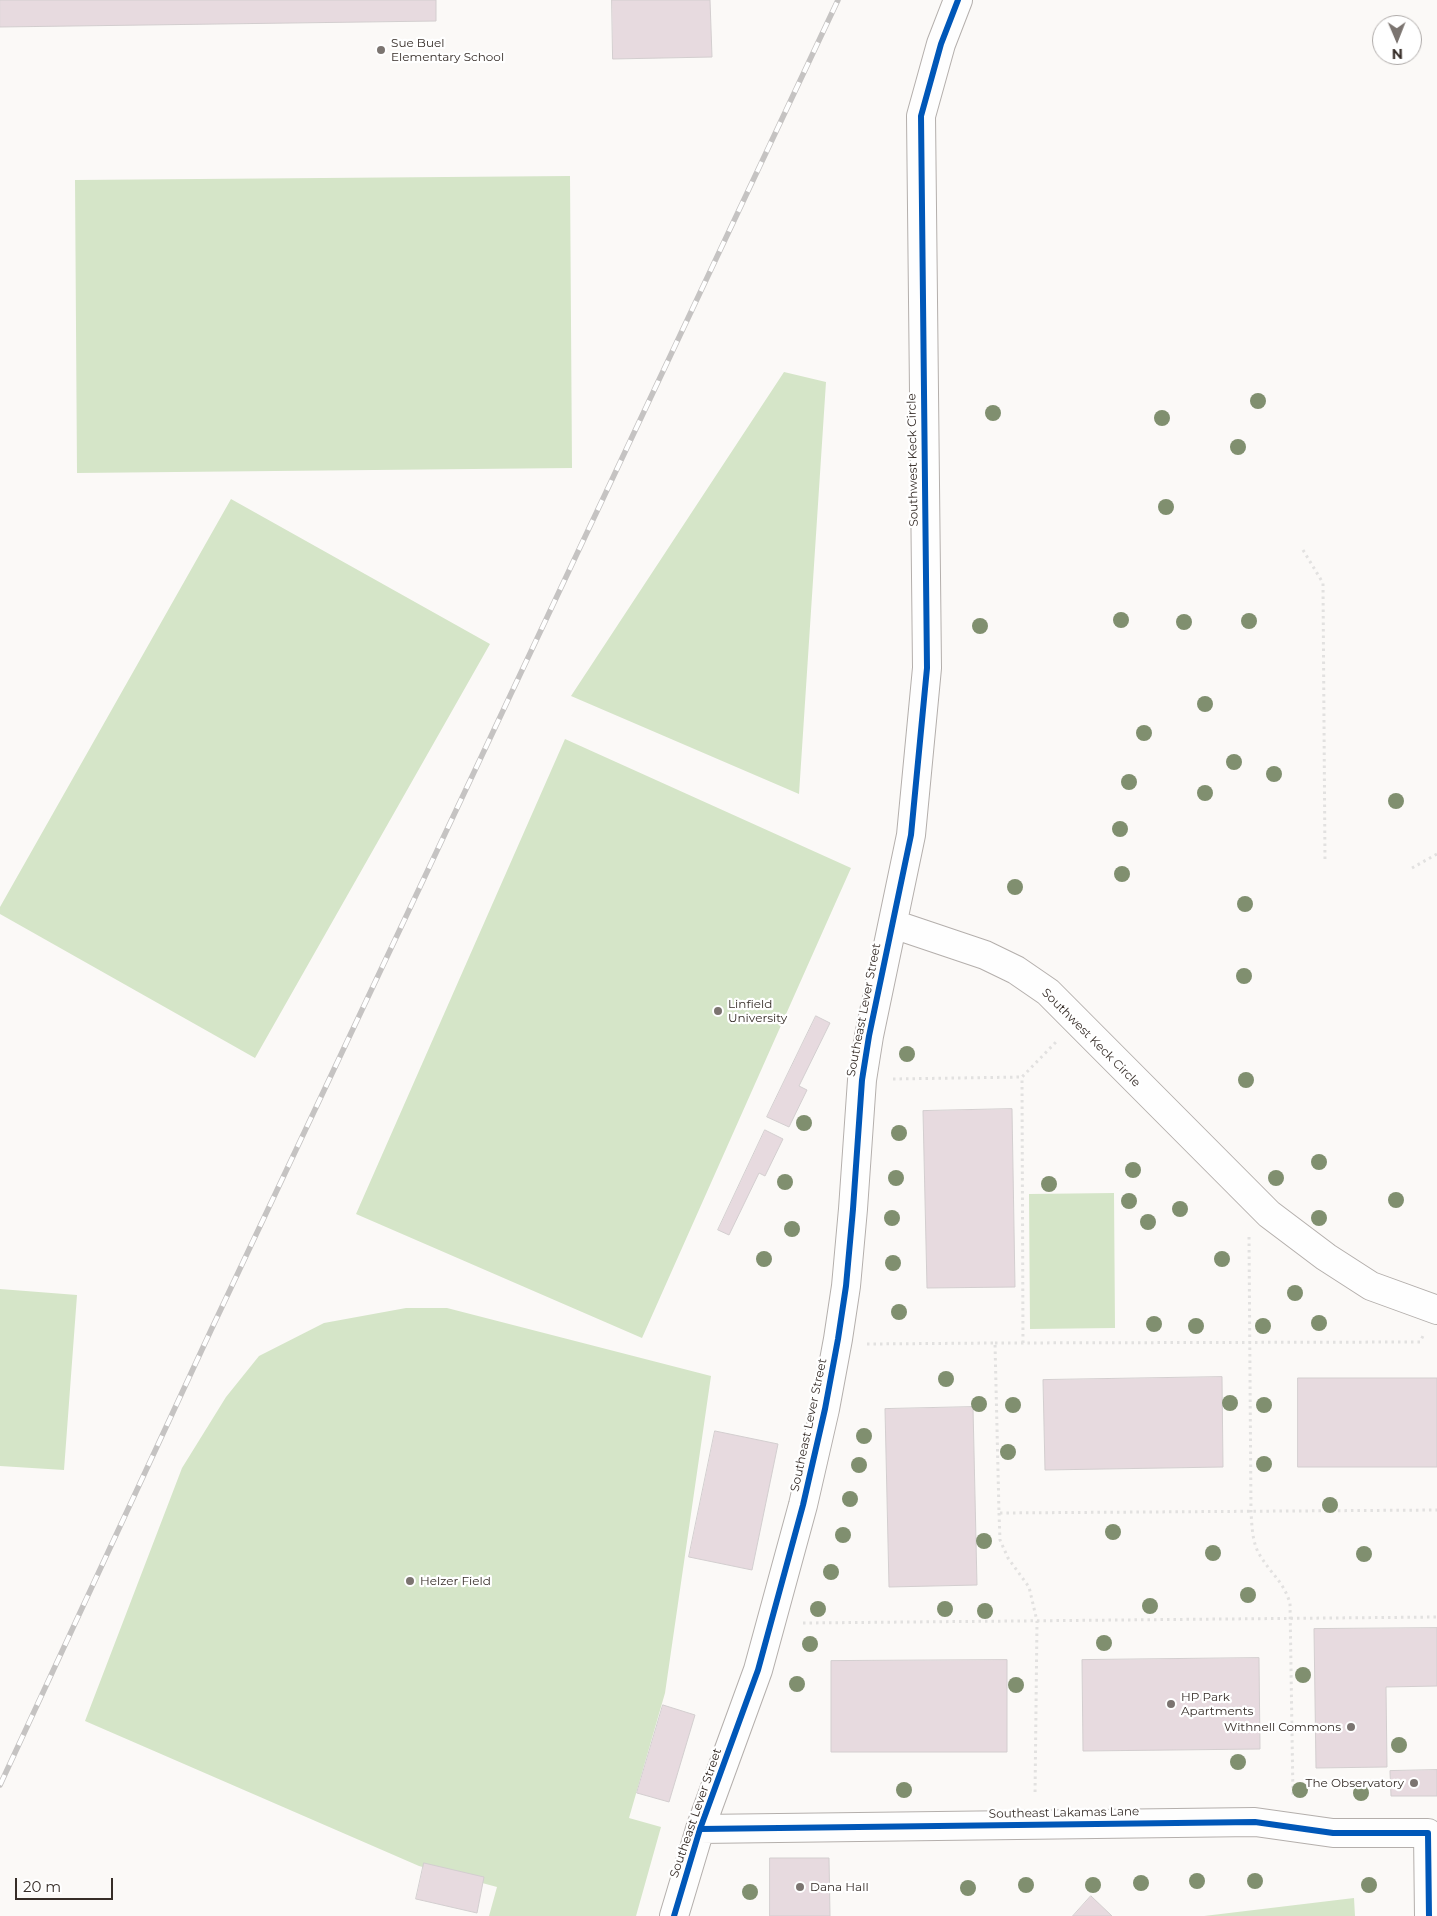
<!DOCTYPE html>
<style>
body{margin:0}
#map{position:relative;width:1437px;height:1916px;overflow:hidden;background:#fbf9f7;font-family:Montserrat,sans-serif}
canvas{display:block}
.north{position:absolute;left:1372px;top:15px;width:50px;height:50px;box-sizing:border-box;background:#fff;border:1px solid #afaba9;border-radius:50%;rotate:179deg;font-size:14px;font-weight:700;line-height:20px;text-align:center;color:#362d28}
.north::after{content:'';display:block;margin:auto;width:18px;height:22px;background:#7b7470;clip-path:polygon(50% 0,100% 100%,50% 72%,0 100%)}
.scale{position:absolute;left:15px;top:1878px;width:98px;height:22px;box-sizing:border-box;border:2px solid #362d28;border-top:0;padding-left:6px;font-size:15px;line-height:18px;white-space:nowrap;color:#362d28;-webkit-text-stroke:4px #fff;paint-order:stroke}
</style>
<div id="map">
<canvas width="1437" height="1916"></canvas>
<div class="north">N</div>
<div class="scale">20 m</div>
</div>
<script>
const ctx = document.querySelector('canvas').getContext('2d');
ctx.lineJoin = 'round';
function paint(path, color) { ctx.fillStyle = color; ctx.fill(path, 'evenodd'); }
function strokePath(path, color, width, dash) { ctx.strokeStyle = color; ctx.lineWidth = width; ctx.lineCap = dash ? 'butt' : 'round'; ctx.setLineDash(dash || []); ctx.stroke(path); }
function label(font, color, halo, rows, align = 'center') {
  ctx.font = font + ' Montserrat,sans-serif'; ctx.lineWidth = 4.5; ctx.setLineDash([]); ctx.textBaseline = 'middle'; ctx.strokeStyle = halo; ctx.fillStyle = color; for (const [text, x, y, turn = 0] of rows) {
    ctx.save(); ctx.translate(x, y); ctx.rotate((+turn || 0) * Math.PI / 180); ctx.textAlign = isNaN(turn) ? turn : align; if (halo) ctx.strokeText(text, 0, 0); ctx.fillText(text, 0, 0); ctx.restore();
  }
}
const green = new Path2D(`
 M 570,176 L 572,468 L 77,473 L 75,180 Z
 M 784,372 L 826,382 L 799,794 L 571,696 Z
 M 231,499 L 490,644 L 255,1058 L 0,914 L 0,907 Z
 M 565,739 L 851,868 L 642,1338 L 356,1214 Z
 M 1114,1193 L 1115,1328 L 1030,1329 L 1029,1194 Z
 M 0,1289 L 77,1295 L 64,1470 L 0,1466 Z
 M 406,1308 L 447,1308 L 711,1376 L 665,1693 L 629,1818 L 661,1827 L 636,1916 L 489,1916 L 497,1887 L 419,1866 L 85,1721 L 182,1468 L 226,1397 L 259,1356 L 324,1323 Z
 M 1354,1898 L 1355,1916 L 1204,1916 Z`);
const building = new Path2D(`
 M 0,0 L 436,0 L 436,21 L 0,27 Z
 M 612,0 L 710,0 L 712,57 L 613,59 Z
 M 816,1016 L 830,1023 L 799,1086 L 807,1090 L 789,1127 L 767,1117 Z
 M 1012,1109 L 1015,1287 L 927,1288 L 923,1111 Z
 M 765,1130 L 783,1139 L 765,1176 L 759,1173 L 729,1235 L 718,1230 Z
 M 1222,1377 L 1223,1467 L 1045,1470 L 1043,1380 Z
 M 1298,1378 L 1437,1378 L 1437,1467 L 1298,1467 Z
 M 973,1407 L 977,1585 L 889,1587 L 885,1409 Z
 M 715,1431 L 778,1444 L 752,1570 L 689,1557 Z
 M 1437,1628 L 1437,1686 L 1386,1687 L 1387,1767 L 1316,1768 L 1314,1629 Z
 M 1259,1658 L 1260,1749 L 1083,1751 L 1082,1660 Z
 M 1007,1660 L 1007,1752 L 831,1752 L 831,1661 Z
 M 663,1705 L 695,1715 L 669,1802 L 637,1793 Z
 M 1437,1770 L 1437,1796 L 1391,1796 L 1390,1771 Z
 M 770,1858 L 829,1858 L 830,1916 L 770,1916 Z
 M 424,1863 L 484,1877 L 477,1913 L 416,1899 Z
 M 1091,1896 L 1112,1916 L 1073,1916 Z`);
const path = new Path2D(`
 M 1303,550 L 1323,583 L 1325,862
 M 1412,868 L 1437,854
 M 893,1079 L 1022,1077
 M 1249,1237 L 1251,1512 C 1252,1526 1252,1544 1261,1557 C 1272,1575 1283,1581 1290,1603 L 1293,1797
 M 995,1343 L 1420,1342 L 1423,1336
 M 1023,1343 L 1022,1077 L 1056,1042
 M 867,1344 L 995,1343 L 999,1513 L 1437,1510
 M 999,1513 L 1000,1540 L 1008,1558 L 1029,1587 L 1037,1621 L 1035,1796
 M 803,1623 L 1437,1617`);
const minor = new Path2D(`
 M 893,924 L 985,955 L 1016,970 L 1048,992 L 1269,1214 L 1326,1257 L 1371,1286 L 1437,1310
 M 700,1829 L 1255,1822 L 1333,1833 L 1428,1833 L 1429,1916
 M 674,1916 L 700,1829 L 758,1670 L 803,1505 L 825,1409 L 838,1339 L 846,1286 L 853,1209 L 862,1080 L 869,1036 L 911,835 L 927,668 L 921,116 L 941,44 L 958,0`);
const rail = new Path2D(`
 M 0,1785 L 212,1328 L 838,0`);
const cycleway = new Path2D(`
 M 700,1829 L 1255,1822 L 1333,1833 L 1428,1833 L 1429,1916
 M 674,1916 L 700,1829 L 758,1670 L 803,1505 L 825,1409 L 838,1339 L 846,1286 L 853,1209 L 862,1080 L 869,1036 L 911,835 L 927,668 L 921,116 L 941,44 L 958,0`);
const trees = [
 [1258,401],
 [993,413],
 [1162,418],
 [1238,447],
 [1166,507],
 [1121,620],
 [1249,621],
 [1184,622],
 [980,626],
 [1205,704],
 [1144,733],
 [1234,762],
 [1274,774],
 [1129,782],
 [1205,793],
 [1396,801],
 [1120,829],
 [1122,874],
 [1015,887],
 [1245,904],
 [1244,976],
 [907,1054],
 [1246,1080],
 [804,1123],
 [899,1133],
 [1319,1162],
 [1133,1170],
 [896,1178],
 [1276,1178],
 [785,1182],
 [1049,1184],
 [1396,1200],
 [1129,1201],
 [1180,1209],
 [892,1218],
 [1319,1218],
 [1148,1222],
 [792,1229],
 [764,1259],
 [1222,1259],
 [893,1263],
 [1295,1293],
 [899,1312],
 [1319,1323],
 [1154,1324],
 [1196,1326],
 [1263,1326],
 [946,1379],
 [1230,1403],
 [979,1404],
 [1013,1405],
 [1264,1405],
 [864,1436],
 [1008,1452],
 [1264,1464],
 [859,1465],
 [850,1499],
 [1330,1505],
 [1113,1532],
 [843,1535],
 [984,1541],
 [1213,1553],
 [1364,1554],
 [831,1572],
 [1248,1595],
 [1150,1606],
 [818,1609],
 [945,1609],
 [985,1611],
 [1104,1643],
 [810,1644],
 [1303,1675],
 [797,1684],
 [1016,1685],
 [1399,1745],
 [1238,1762],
 [904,1790],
 [1300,1790],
 [1361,1793],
 [1197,1881],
 [1255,1881],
 [1141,1883],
 [1026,1885],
 [1093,1885],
 [1369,1885],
 [968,1888],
 [750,1892]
];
const markers = [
 [381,50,5,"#7b7470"],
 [718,1011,5,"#7b7470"],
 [410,1581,5,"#7b7470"],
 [1171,1704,5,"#7b7470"],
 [1351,1727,5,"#7b7470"],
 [1414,1783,5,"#7b7470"],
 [800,1887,5,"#7b7470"]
];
const poiNames = [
 ["Sue Buel",391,43],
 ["Elementary School",391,57],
 ["Linfield",728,1004],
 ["University",728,1018],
 ["Helzer Field",420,1581],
 ["HP Park",1181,1697],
 ["Apartments",1181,1711],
 ["Withnell Commons",1341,1727,"right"],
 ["The Observatory",1404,1783,"right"],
 ["Dana Hall",810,1887]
];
const streetNames = [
 ["Southwest Keck Circle",913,460,-91],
 ["Southeast Lever Street",864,1010,-79],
 ["Southwest Keck Circle",1091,1038,45],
 ["Southeast Lever Street",809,1425,-78],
 ["Southeast Lever Street",696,1813,-71],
 ["Southeast Lakamas Lane",1064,1813,-1]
];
paint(green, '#d5e5c8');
paint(building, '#e7dadf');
strokePath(building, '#d3cecf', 1);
strokePath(minor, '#b4afac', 30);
strokePath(path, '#e2e1e0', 3, [2.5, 4]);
strokePath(minor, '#fefefe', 28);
strokePath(rail, '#c5c3c2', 5.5);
strokePath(rail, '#fff', 4, [11]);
strokePath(cycleway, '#0057b8', 6);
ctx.fillStyle = '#808f6f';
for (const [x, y] of trees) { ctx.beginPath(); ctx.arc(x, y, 8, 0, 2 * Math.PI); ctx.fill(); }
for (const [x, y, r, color] of markers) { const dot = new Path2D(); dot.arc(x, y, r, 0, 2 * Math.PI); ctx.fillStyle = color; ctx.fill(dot); strokePath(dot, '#fff', 2); }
label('12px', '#362d28', '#fff', poiNames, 'left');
label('12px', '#362d28', '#fff', streetNames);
</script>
